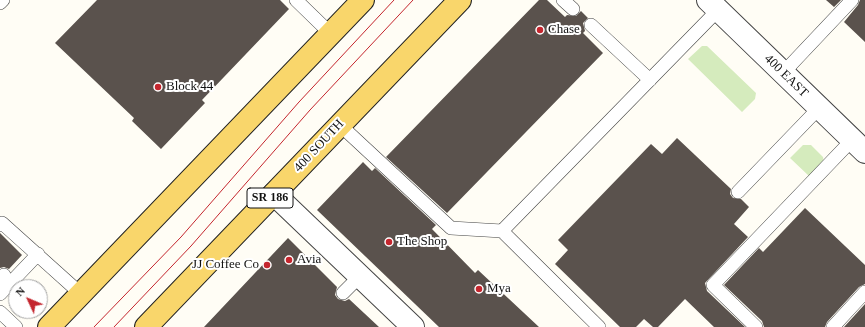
<!DOCTYPE html>
<style>
body{margin:0}
#map{position:relative;width:865px;height:327px;overflow:hidden;background:#fffdf5;font-family:"Times New Roman",serif}
canvas{display:block}
.north{position:absolute;left:8px;top:279px;width:40px;height:40px;box-sizing:border-box;background:#fff;border:1px solid #a0a0a0;border-radius:50%;rotate:314deg;font-size:11px;font-weight:700;line-height:16px;text-align:center;color:#111}
.north::after{content:'';display:block;margin:auto;width:14px;height:18px;background:#c4262e;clip-path:polygon(50% 0,100% 100%,50% 72%,0 100%)}
</style>
<div id="map">
<canvas width="865" height="327"></canvas>
<div class="north">N</div>
</div>
<script>
const ctx = document.querySelector('canvas').getContext('2d');
ctx.lineJoin = 'round';
function paint(path, color) { ctx.fillStyle = color; ctx.fill(path, 'evenodd'); }
function strokePath(path, color, width, dash) { ctx.strokeStyle = color; ctx.lineWidth = width; ctx.lineCap = dash ? 'butt' : 'round'; ctx.setLineDash(dash || []); ctx.stroke(path); }
function label(font, color, halo, rows, align = 'center') {
  ctx.font = font + ' "Times New Roman",serif'; ctx.lineWidth = 4; ctx.setLineDash([]); ctx.textBaseline = 'middle'; ctx.strokeStyle = halo; ctx.fillStyle = color; for (const [text, x, y, turn = 0] of rows) {
    ctx.save(); ctx.translate(x, y); ctx.rotate((+turn || 0) * Math.PI / 180); ctx.textAlign = isNaN(turn) ? turn : align; if (halo) ctx.strokeText(text, 0, 0); ctx.fillText(text, 0, 0); ctx.restore();
  }
}
const green = new Path2D(`
 M 702,46 L 707,46 L 756,93 L 755,99 L 742,112 L 688,59 Z
 M 803,145 L 811,145 L 823,157 L 824,163 L 810,177 L 790,158 Z`);
const building = new Path2D(`
 M 97,0 L 280,0 L 289,9 L 202,100 L 205,103 L 161,149 L 132,121 L 134,118 L 55,43 Z
 M 539,0 L 547,0 L 565,17 L 567,15 L 576,16 L 581,11 L 588,18 L 583,23 L 585,31 L 583,33 L 603,53 L 447,213 L 386,157 Z
 M 826,0 L 841,0 L 834,7 Z
 M 860,0 L 865,0 L 865,42 L 844,22 L 858,5 Z
 M 677,138 L 731,189 L 730,194 L 733,198 L 741,199 L 749,207 L 734,224 L 748,237 L 705,283 L 707,291 L 745,327 L 714,327 L 685,299 L 658,327 L 653,327 L 644,319 L 636,327 L 620,327 L 555,264 L 568,250 L 558,240 L 651,144 L 662,154 Z
 M 363,162 L 372,171 L 375,168 L 436,225 L 432,229 L 475,273 L 478,270 L 539,327 L 439,327 L 317,210 Z
 M 805,208 L 865,265 L 865,284 L 859,287 L 827,322 L 825,327 L 764,327 L 762,321 L 724,285 L 759,248 L 763,252 Z
 M 0,233 L 22,255 L 9,269 L 4,267 L 0,268 Z
 M 288,238 L 337,287 L 335,295 L 338,299 L 345,301 L 349,299 L 379,327 L 204,327 Z
 M 865,304 L 865,327 L 844,327 Z`);
const lane = new Path2D(`
 M 296,0 L 331,34
 M 563,0 L 573,9
 M 0,3 L 3,0
 M 591,25 L 650,80
 M 783,73 L 852,0
 M 339,124 L 451,228 L 502,231 L 599,327
 M 738,192 L 819,108
 M 0,225 L 2,223 L 81,294
 M 502,231 L 718,10
 M 0,283 L 4,275
 M 343,293 L 360,276
 M 0,294 L 38,254
 M 0,312 L 16,327
 M 756,327 L 713,285 L 852,140
 M 833,327 L 865,292`);
const street = new Path2D(`
 M 708,0 L 865,152
 M 274,194 L 413,327`);
const primary = new Path2D(`
 M 49,327 L 363,0
 M 146,327 L 460,0`);
const tram = new Path2D(`
 M 94,327 L 181,237 L 299,102 L 394,0
 M 114,327 L 191,246 L 310,110 L 413,0`);
const markers = [
 [540,30,4,"#c4262e"],
 [158,87,4,"#c4262e"],
 [389,242,4,"#c4262e"],
 [289,260,4,"#c4262e"],
 [267,265,4,"#c4262e"],
 [479,289,4,"#c4262e"]
];
const shields = [
 [270,198,46]
];
const shieldNames = [
 ["SR 186",270,198]
];
const poiNames = [
 ["Chase",548,30],
 ["Block 44",166,87],
 ["The Shop",397,242],
 ["Avia",297,260],
 ["JJ Coffee Co",259,265,"right"],
 ["Mya",487,289]
];
const streetNames = [
 ["400 EAST",786,76,44],
 ["400 SOUTH",319,146,-47]
];
paint(green, '#d5ebbd');
paint(building, '#5a524d');
strokePath(lane, '#444', 14);
strokePath(street, '#444', 24);
strokePath(primary, '#222', 24);
strokePath(lane, '#fff', 13);
strokePath(street, '#fff', 22);
strokePath(primary, '#f9d66b', 22);
strokePath(tram, '#c4262e', 1);
for (const [x, y, r, color] of markers) { const dot = new Path2D(); dot.arc(x, y, r, 0, 2 * Math.PI); ctx.fillStyle = color; ctx.fill(dot); strokePath(dot, '#fff', 1.5); }
for (const [x, y, w] of shields) { const box = new Path2D(); box.roundRect(x - w / 2, y - 10, w, 20, 3); ctx.fillStyle = '#fff'; ctx.fill(box); strokePath(box, '#111', 1); }
label('bold 12px', '#111', null, shieldNames);
label('13px', '#111', '#fff', poiNames, 'left');
label('13px', '#111', '#fff', streetNames);
</script>
